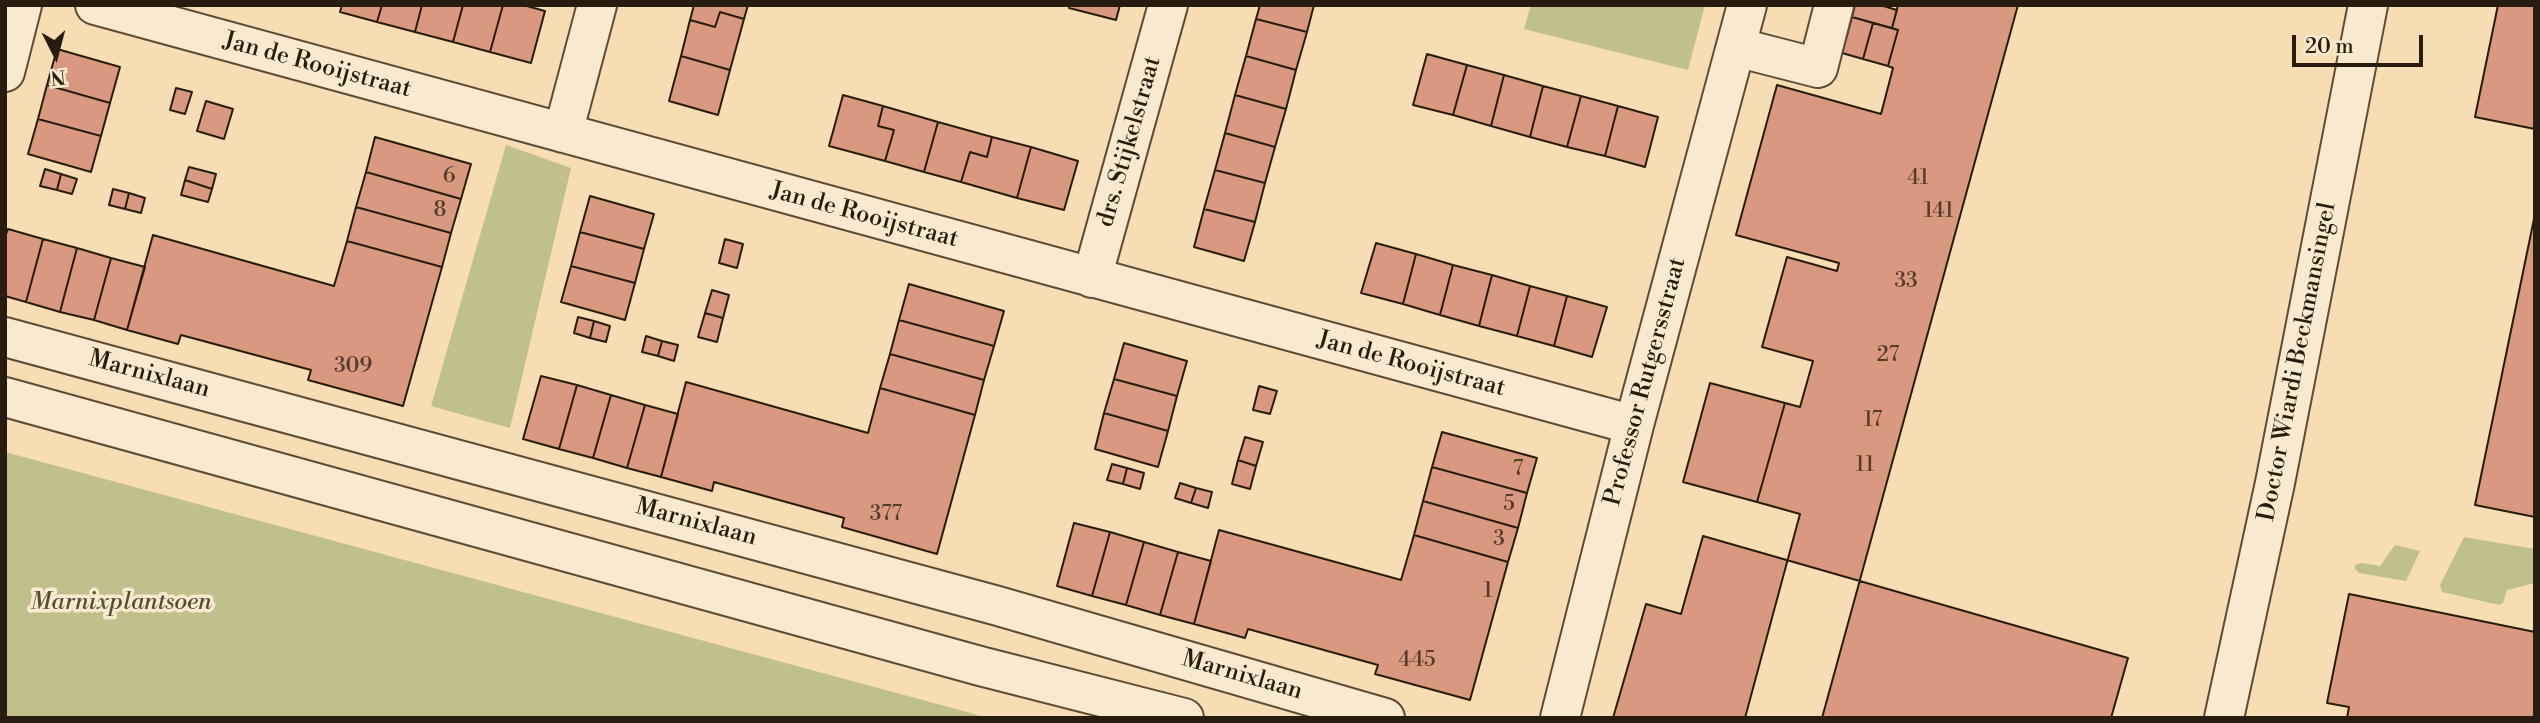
<!DOCTYPE html>
<style>
body{margin:0}
#map{position:relative;width:2540px;height:723px;overflow:hidden;background:#f6ddb4;font-family:"Libre Bodoni",serif}
canvas{display:block}
.frame{position:absolute;inset:0;border:7px solid #281c0e;pointer-events:none}
.north{position:absolute;left:21px;top:21px;width:70px;height:70px;-webkit-text-stroke:5px #f9e9ce;paint-order:stroke;rotate:174deg;font-size:19px;font-weight:700;line-height:28px;text-align:center;color:#281c0e}
.north::after{content:'';display:block;margin:auto;width:24px;height:32px;background:#281c0e;clip-path:polygon(50% 0,100% 100%,50% 72%,0 100%)}
.scale{position:absolute;left:2292px;top:35px;width:131px;height:32px;box-sizing:border-box;border:4px solid #281c0e;border-top:0;padding-left:9px;font-size:21px;line-height:24px;white-space:nowrap;color:#281c0e;-webkit-text-stroke:5px #f9e9ce;paint-order:stroke}
</style>
<div id="map">
<canvas width="2540" height="723"></canvas>
<div class="frame"></div>
<div class="north">N</div>
<div class="scale">20 m</div>
</div>
<script>
const ctx = document.querySelector('canvas').getContext('2d');
ctx.lineJoin = 'round';
function paint(path, color) { ctx.fillStyle = color; ctx.fill(path, 'evenodd'); }
function strokePath(path, color, width, dash) { ctx.strokeStyle = color; ctx.lineWidth = width; ctx.lineCap = dash ? 'butt' : 'round'; ctx.setLineDash(dash || []); ctx.stroke(path); }
function label(font, color, halo, rows, align = 'center') {
  ctx.font = font + ' "Libre Bodoni",serif'; ctx.lineWidth = 7; ctx.setLineDash([]); ctx.textBaseline = 'middle'; ctx.strokeStyle = halo; ctx.fillStyle = color; for (const [text, x, y, turn = 0] of rows) {
    ctx.save(); ctx.translate(x, y); ctx.rotate((+turn || 0) * Math.PI / 180); ctx.textAlign = isNaN(turn) ? turn : align; if (halo) ctx.strokeText(text, 0, 0); ctx.fillText(text, 0, 0); ctx.restore();
  }
}
const green = new Path2D(`
 M 1531,5 L 1705,5 L 1688,70 L 1524,29 Z
 M 506,145 L 571,168 L 510,428 L 431,406 Z
 M 5,452 L 967,712 L 987,718 L 5,718 Z
 M 2464,537 L 2535,549 L 2535,583 L 2507,590 L 2503,603 L 2499,605 L 2442,592 L 2440,585 Z
 M 2395,545 L 2420,551 L 2406,581 L 2359,573 L 2355,569 L 2355,565 L 2361,563 L 2380,566 Z`);
const building = new Path2D(`
 M 342,5 L 382,5 L 377,22 L 340,12 Z
 M 382,5 L 422,5 L 415,32 L 377,22 Z
 M 422,5 L 463,5 L 453,42 L 415,32 Z
 M 463,5 L 503,5 L 490,52 L 453,42 Z
 M 503,5 L 523,5 L 545,11 L 531,63 L 490,52 Z
 M 694,5 L 748,5 L 744,19 L 720,12 L 715,27 L 690,20 Z
 M 1070,5 L 1120,5 L 1116,20 L 1069,8 Z
 M 1260,5 L 1314,5 L 1307,32 L 1256,19 Z
 M 1855,5 L 1880,5 L 1897,10 L 1892,28 L 1852,17 Z
 M 1898,5 L 2018,5 L 1822,718 L 1745,718 L 1800,514 L 1757,502 L 1785,403 L 1800,407 L 1813,361 L 1762,347 L 1787,257 L 1837,271 L 1839,263 L 1736,235 L 1777,85 L 1881,114 L 1893,68 L 1888,66 L 1898,30 L 1892,28 Z
 M 2498,5 L 2535,5 L 2535,129 L 2475,117 Z
 M 720,12 L 744,19 L 730,70 L 681,56 L 690,20 L 715,27 Z
 M 1852,17 L 1873,23 L 1863,59 L 1842,53 Z
 M 1256,19 L 1307,32 L 1296,70 L 1246,56 Z
 M 1873,23 L 1898,30 L 1888,66 L 1863,59 Z
 M 57,49 L 120,67 L 110,103 L 47,85 Z
 M 1427,54 L 1467,65 L 1453,115 L 1413,105 Z
 M 681,56 L 730,70 L 718,115 L 669,101 Z
 M 1246,56 L 1296,70 L 1286,109 L 1235,95 Z
 M 1467,65 L 1504,75 L 1491,126 L 1453,115 Z
 M 1504,75 L 1543,86 L 1530,137 L 1491,126 Z
 M 47,85 L 110,103 L 101,136 L 38,119 Z
 M 1543,86 L 1581,96 L 1567,147 L 1530,137 Z
 M 176,88 L 192,92 L 185,114 L 170,110 Z
 M 843,95 L 883,106 L 878,126 L 894,130 L 885,161 L 829,146 Z
 M 1235,95 L 1286,109 L 1275,147 L 1225,133 Z
 M 1581,96 L 1618,106 L 1605,156 L 1567,147 Z
 M 206,101 L 233,109 L 224,139 L 197,131 Z
 M 883,106 L 938,122 L 924,172 L 885,161 L 894,130 L 878,126 Z
 M 1618,106 L 1658,117 L 1645,167 L 1605,156 Z
 M 38,119 L 101,136 L 91,172 L 28,154 Z
 M 938,122 L 992,137 L 987,157 L 970,152 L 961,182 L 924,172 Z
 M 1225,133 L 1275,147 L 1265,183 L 1215,170 Z
 M 375,137 L 471,164 L 461,199 L 366,172 Z
 M 992,137 L 1031,147 L 1017,198 L 961,182 L 970,152 L 987,157 Z
 M 1031,147 L 1078,161 L 1064,210 L 1017,198 Z
 M 189,167 L 216,174 L 212,189 L 185,180 Z
 M 45,169 L 61,174 L 57,190 L 40,186 Z
 M 1215,170 L 1265,183 L 1255,222 L 1204,209 Z
 M 366,172 L 461,199 L 451,233 L 356,207 Z
 M 61,174 L 77,179 L 72,194 L 57,190 Z
 M 185,180 L 212,189 L 208,202 L 181,195 Z
 M 113,189 L 129,193 L 125,209 L 109,205 Z
 M 129,193 L 145,198 L 141,213 L 125,209 Z
 M 590,196 L 654,214 L 644,249 L 580,232 Z
 M 356,207 L 451,233 L 442,267 L 347,241 Z
 M 1204,209 L 1255,222 L 1244,261 L 1194,247 Z
 M 2535,214 L 2535,517 L 2475,505 Z
 M 8,229 L 43,239 L 26,302 L 5,296 L 5,237 Z
 M 580,232 L 644,249 L 635,283 L 571,266 Z
 M 153,235 L 334,286 L 347,241 L 442,267 L 403,406 L 308,380 L 311,370 L 181,335 L 178,344 L 127,330 Z
 M 43,239 L 77,248 L 60,312 L 26,302 Z
 M 725,239 L 743,244 L 737,268 L 719,263 Z
 M 1376,243 L 1416,254 L 1403,304 L 1361,293 Z
 M 77,248 L 111,258 L 94,320 L 60,312 Z
 M 1416,254 L 1453,265 L 1440,315 L 1403,304 Z
 M 111,258 L 145,267 L 127,330 L 94,320 Z
 M 1453,265 L 1492,275 L 1479,326 L 1440,315 Z
 M 571,266 L 635,283 L 625,320 L 561,302 Z
 M 1492,275 L 1530,286 L 1517,336 L 1479,326 Z
 M 909,284 L 1004,311 L 994,346 L 899,320 Z
 M 1530,286 L 1567,296 L 1554,346 L 1517,336 Z
 M 712,290 L 729,295 L 723,318 L 705,313 Z
 M 1567,296 L 1607,307 L 1592,357 L 1554,346 Z
 M 705,313 L 723,318 L 717,342 L 698,337 Z
 M 578,317 L 594,321 L 590,338 L 574,333 Z
 M 899,320 L 994,346 L 984,380 L 890,354 Z
 M 594,321 L 610,326 L 606,342 L 590,338 Z
 M 646,336 L 662,341 L 658,356 L 642,352 Z
 M 662,341 L 678,345 L 674,361 L 658,356 Z
 M 1124,343 L 1187,361 L 1177,396 L 1114,379 Z
 M 890,354 L 984,380 L 975,415 L 880,388 Z
 M 541,376 L 577,385 L 559,449 L 523,439 Z
 M 1114,379 L 1177,396 L 1168,431 L 1104,413 Z
 M 686,382 L 868,433 L 880,388 L 975,415 L 937,554 L 842,527 L 844,518 L 714,482 L 712,491 L 661,477 Z
 M 1710,383 L 1785,403 L 1757,502 L 1683,482 Z
 M 577,385 L 611,395 L 593,458 L 559,449 Z
 M 1259,386 L 1277,391 L 1270,414 L 1253,410 Z
 M 611,395 L 645,405 L 627,468 L 593,458 Z
 M 645,405 L 678,414 L 661,477 L 627,468 Z
 M 1104,413 L 1168,431 L 1158,467 L 1095,449 Z
 M 1442,432 L 1537,458 L 1527,493 L 1432,467 Z
 M 1245,437 L 1263,442 L 1256,466 L 1238,460 Z
 M 1238,460 L 1256,466 L 1250,489 L 1232,484 Z
 M 1112,464 L 1127,468 L 1123,484 L 1107,480 Z
 M 1432,467 L 1527,493 L 1518,528 L 1423,501 Z
 M 1127,468 L 1144,473 L 1140,489 L 1123,484 Z
 M 1180,483 L 1196,488 L 1191,503 L 1175,498 Z
 M 1196,488 L 1212,492 L 1208,508 L 1191,503 Z
 M 1423,501 L 1518,528 L 1508,562 L 1414,535 Z
 M 1074,523 L 1110,532 L 1092,596 L 1057,586 Z
 M 1219,530 L 1401,580 L 1414,535 L 1508,562 L 1470,700 L 1375,674 L 1378,665 L 1248,629 L 1245,638 L 1194,624 Z
 M 1110,532 L 1144,542 L 1126,605 L 1092,596 Z
 M 1703,536 L 2128,658 L 2111,718 L 1613,718 L 1646,604 L 1681,614 Z
 M 1144,542 L 1178,552 L 1160,615 L 1126,605 Z
 M 1178,552 L 1211,561 L 1194,624 L 1160,615 Z
 M 2349,594 L 2535,632 L 2535,718 L 2347,718 L 2349,707 L 2327,703 Z`);
const minor = new Path2D(`
 M 95,5 L 1634,425
 M 1736,47 L 1818,68 L 1834,5
 M 5,72 L 22,5
 M 563,133 L 597,5
 M 1092,278 L 1168,5
 M 5,337 L 998,606 L 1385,718
 M 5,397 L 980,666 L 1184,718
 M 1560,718 L 1634,425 L 1747,5
 M 2224,718 L 2275,483 L 2368,5`);
const numberNames = [
 ["6",449,177],
 ["41",1918,179],
 ["8",440,211],
 ["141",1939,212],
 ["33",1906,282],
 ["27",1888,356],
 ["309",353,367],
 ["17",1873,421],
 ["11",1865,466],
 ["7",1518,470],
 ["5",1509,505],
 ["377",886,515],
 ["3",1499,540],
 ["1",1488,592],
 ["445",1417,661]
];
const streetNames = [
 ["Jan de Rooijstraat",317,66,15],
 ["drs. Stijkelstraat",1130,142,-74],
 ["Jan de Rooijstraat",864,216,15],
 ["Doctor Wiardi Beckmansingel",2298,362,-79],
 ["Jan de Rooijstraat",1411,365,15],
 ["Marnixlaan",149,375,15],
 ["Professor Rutgersstraat",1646,382,-75],
 ["Marnixlaan",696,523,15],
 ["Marnixlaan",1242,676,16]
];
const parkNames = [
 ["Marnixplantsoen",121,603]
];
paint(green, '#bfc08b');
paint(building, '#d89980');
strokePath(building, '#281c0e', 2);
strokePath(minor, '#5c4c38', 42);
strokePath(minor, '#f9e9ce', 38);
label('21px', '#543b2a', null, numberNames);
label('24px', '#281c0e', '#f9e9ce', streetNames);
label('italic 24px', '#554d34', '#f9e9ce', parkNames);
</script>
